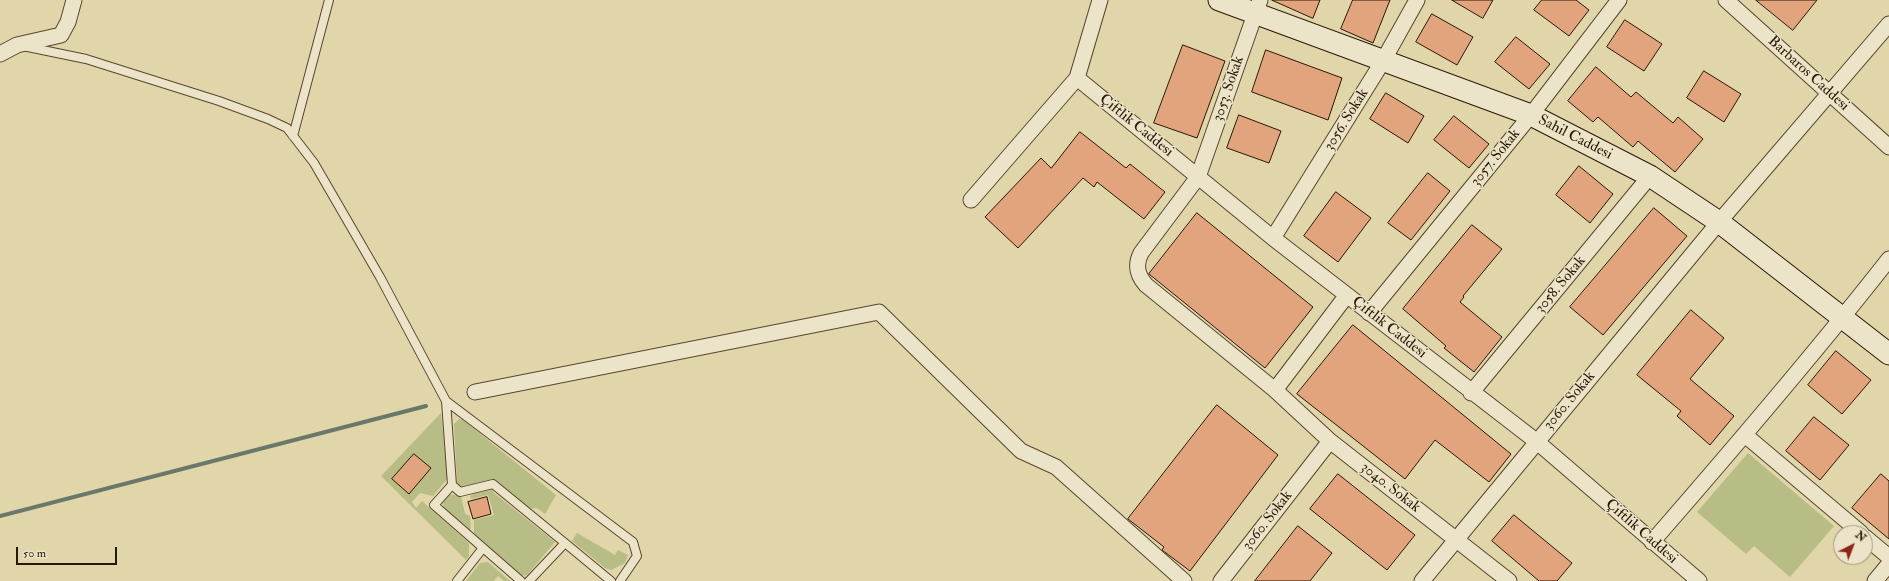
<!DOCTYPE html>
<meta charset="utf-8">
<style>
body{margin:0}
#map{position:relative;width:1889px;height:581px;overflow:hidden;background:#e1d5aa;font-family:"IM FELL Double Pica",serif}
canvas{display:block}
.north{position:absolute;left:1833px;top:525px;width:40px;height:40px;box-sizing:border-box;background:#ece4c8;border:1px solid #9e927a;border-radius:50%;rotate:42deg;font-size:11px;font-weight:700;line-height:16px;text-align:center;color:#2a1704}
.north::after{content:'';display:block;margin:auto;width:14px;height:18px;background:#8f2418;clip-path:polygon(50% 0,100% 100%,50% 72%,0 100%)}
.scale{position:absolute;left:16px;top:547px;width:101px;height:18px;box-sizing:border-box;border:2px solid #2a1704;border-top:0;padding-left:5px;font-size:12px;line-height:14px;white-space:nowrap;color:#2a1704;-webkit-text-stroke:3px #ece4c8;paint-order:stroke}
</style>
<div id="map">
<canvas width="1889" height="581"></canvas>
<div class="north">N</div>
<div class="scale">50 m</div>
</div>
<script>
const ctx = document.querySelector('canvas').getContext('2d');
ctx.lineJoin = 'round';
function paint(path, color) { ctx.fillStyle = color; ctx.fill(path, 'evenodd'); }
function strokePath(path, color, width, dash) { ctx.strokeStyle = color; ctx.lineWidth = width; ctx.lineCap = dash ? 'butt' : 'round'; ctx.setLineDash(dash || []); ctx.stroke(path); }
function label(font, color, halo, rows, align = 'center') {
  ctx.font = font + ' "IM FELL Double Pica",serif'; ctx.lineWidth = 3; ctx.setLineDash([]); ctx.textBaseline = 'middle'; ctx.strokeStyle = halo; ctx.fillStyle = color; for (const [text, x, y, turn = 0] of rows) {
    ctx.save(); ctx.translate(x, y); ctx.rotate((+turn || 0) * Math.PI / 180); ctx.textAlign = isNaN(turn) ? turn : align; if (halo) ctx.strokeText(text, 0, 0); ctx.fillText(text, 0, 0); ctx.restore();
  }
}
const green = new Path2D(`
 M 441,413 L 448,478 L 433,496 L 420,493 L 412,502 L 416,508 L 422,501 L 469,543 L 469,556 L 466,560 L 381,476 Z
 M 459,419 L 463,420 L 556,495 L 545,514 L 537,508 L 529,509 L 496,480 L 458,487 L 457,482 L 454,424 Z
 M 1748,453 L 1834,526 L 1790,577 L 1754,546 L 1746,554 L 1697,512 Z
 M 491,487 L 494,493 L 555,542 L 527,575 L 520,576 L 474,536 L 474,520 L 494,515 L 488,495 L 471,499 L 470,496 L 475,493 L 474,491 Z
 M 449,494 L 461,496 L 465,514 L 470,516 L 471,533 L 444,508 L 442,501 Z
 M 577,533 L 615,555 L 618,550 L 628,555 L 625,563 L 611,570 L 605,568 L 572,541 Z
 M 488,562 L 510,581 L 504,581 L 498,576 L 494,581 L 466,581 L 480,563 Z`);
const stream = new Path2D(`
 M 0,516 L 426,406`);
const building = new Path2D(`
 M 1272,0 L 1320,0 L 1313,18 Z
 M 1353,0 L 1390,0 L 1373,43 L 1341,29 Z
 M 1452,0 L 1493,0 L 1483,18 Z
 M 1542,0 L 1576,0 L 1589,10 L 1569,36 L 1534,10 Z
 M 1756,0 L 1817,0 L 1793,30 Z
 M 1432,14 L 1473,37 L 1457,65 L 1416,42 Z
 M 1625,20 L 1662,44 L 1644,71 L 1607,47 Z
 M 1516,37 L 1550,64 L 1529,89 L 1495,62 Z
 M 1183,45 L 1225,61 L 1197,138 L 1154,123 Z
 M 1266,50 L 1342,78 L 1328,120 L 1252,92 Z
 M 1596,67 L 1631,97 L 1636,92 L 1673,123 L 1678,117 L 1703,139 L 1675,172 L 1638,141 L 1633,147 L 1598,117 L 1593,122 L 1568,101 Z
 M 1704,71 L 1741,94 L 1724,122 L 1687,98 Z
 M 1386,93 L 1424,116 L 1408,143 L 1370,119 Z
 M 1239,115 L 1281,131 L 1269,163 L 1227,148 Z
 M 1454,116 L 1489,144 L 1469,168 L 1434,140 Z
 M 1080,132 L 1126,168 L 1130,164 L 1165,192 L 1144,219 L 1097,182 L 1094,187 L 1083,178 L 1018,248 L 985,217 L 1041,158 L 1051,168 Z
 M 1579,166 L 1613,194 L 1590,223 L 1556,195 Z
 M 1428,173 L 1450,191 L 1411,240 L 1388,223 Z
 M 1336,192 L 1371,218 L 1338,262 L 1304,236 Z
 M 1654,208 L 1687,236 L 1603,335 L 1570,307 Z
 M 1197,213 L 1313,307 L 1265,368 L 1149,274 Z
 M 1472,225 L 1502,249 L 1463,296 L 1464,297 L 1460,302 L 1502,337 L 1474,372 L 1444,348 L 1446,346 L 1403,309 Z
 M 1691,310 L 1724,338 L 1690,379 L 1734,416 L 1710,445 L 1677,416 L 1681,411 L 1637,375 Z
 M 1353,325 L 1511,454 L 1489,482 L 1435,440 L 1405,479 L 1297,394 Z
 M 1836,351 L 1871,380 L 1842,414 L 1808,385 Z
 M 1217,405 L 1278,455 L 1190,571 L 1162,550 L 1164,547 L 1128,519 Z
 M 1814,417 L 1849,445 L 1820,480 L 1786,451 Z
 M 414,454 L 431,468 L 409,494 L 392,479 Z
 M 1338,474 L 1415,535 L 1387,570 L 1310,509 Z
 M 1881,474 L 1889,481 L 1889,539 L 1852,508 Z
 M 487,497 L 491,514 L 473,519 L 468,502 Z
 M 1514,515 L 1572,563 L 1557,581 L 1539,581 L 1492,541 Z
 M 1298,526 L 1332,553 L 1310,581 L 1255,581 Z`);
const lane = new Path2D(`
 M 23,46 L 86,59 L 219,101 L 268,119 L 287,128 L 314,163 L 380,277 L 446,401 L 452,485 L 460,492 L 493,484 L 565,543 L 529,581
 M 293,136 L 329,0
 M 446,401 L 633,542 L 637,556 L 620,581
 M 452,485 L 434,505 L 521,581
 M 565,543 L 611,581
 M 457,581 L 483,548`);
const street = new Path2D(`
 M 1260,0 L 1198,177 L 1141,253 C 1135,265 1137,275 1146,285 L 1275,390 L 1330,441 L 1509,581
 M 1726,0 L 1889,147
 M 0,54 L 17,45 L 61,35 L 68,22 L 74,0
 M 1077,78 L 1273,238 L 1536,441 L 1699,581
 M 971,200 L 1077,78 L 1100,0
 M 1273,238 L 1383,61 L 1417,0
 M 1369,313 L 1531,115 L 1619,0
 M 1275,390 L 1347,295
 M 475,392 L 879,312 L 1021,451 L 1056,467 L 1184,581
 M 1471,393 L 1650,176
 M 1745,435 L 1861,533
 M 1865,537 L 1889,557
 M 1652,542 C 1733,449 1813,356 1889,259
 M 1221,581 L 1330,441
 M 1422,581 L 1719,222 L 1889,24
 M 1875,581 L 1889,564`);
const secondary = new Path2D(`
 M 1219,0 L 1531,115 L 1650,176 L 1719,222 L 1889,354`);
const streetNames = [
 ["Barbaros Caddesi",1808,74,42],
 ["3053. Sokak",1229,89,-71],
 ["3056. Sokak",1347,120,-58],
 ["Çiftlik Caddesi",1136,126,39],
 ["Sahil Caddesi",1575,138,27],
 ["3057. Sokak",1496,158,-51],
 ["3058. Sokak",1561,285,-50],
 ["Çiftlik Caddesi",1389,328,38],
 ["3060. Sokak",1570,401,-50],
 ["3040. Sokak",1390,488,38],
 ["3060. Sokak",1268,521,-52],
 ["Çiftlik Caddesi",1641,532,41]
];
paint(green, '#b8bc85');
strokePath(stream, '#6a7869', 4);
paint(building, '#e1a47d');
strokePath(building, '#2a1704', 1);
strokePath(lane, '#58462e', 10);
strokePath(street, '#58462e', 17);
strokePath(secondary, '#2a1704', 23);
strokePath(lane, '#ece4c8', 8);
strokePath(street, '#ece4c8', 15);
strokePath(secondary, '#ece4c8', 21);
label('15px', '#2a1704', '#ece4c8', streetNames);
</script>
